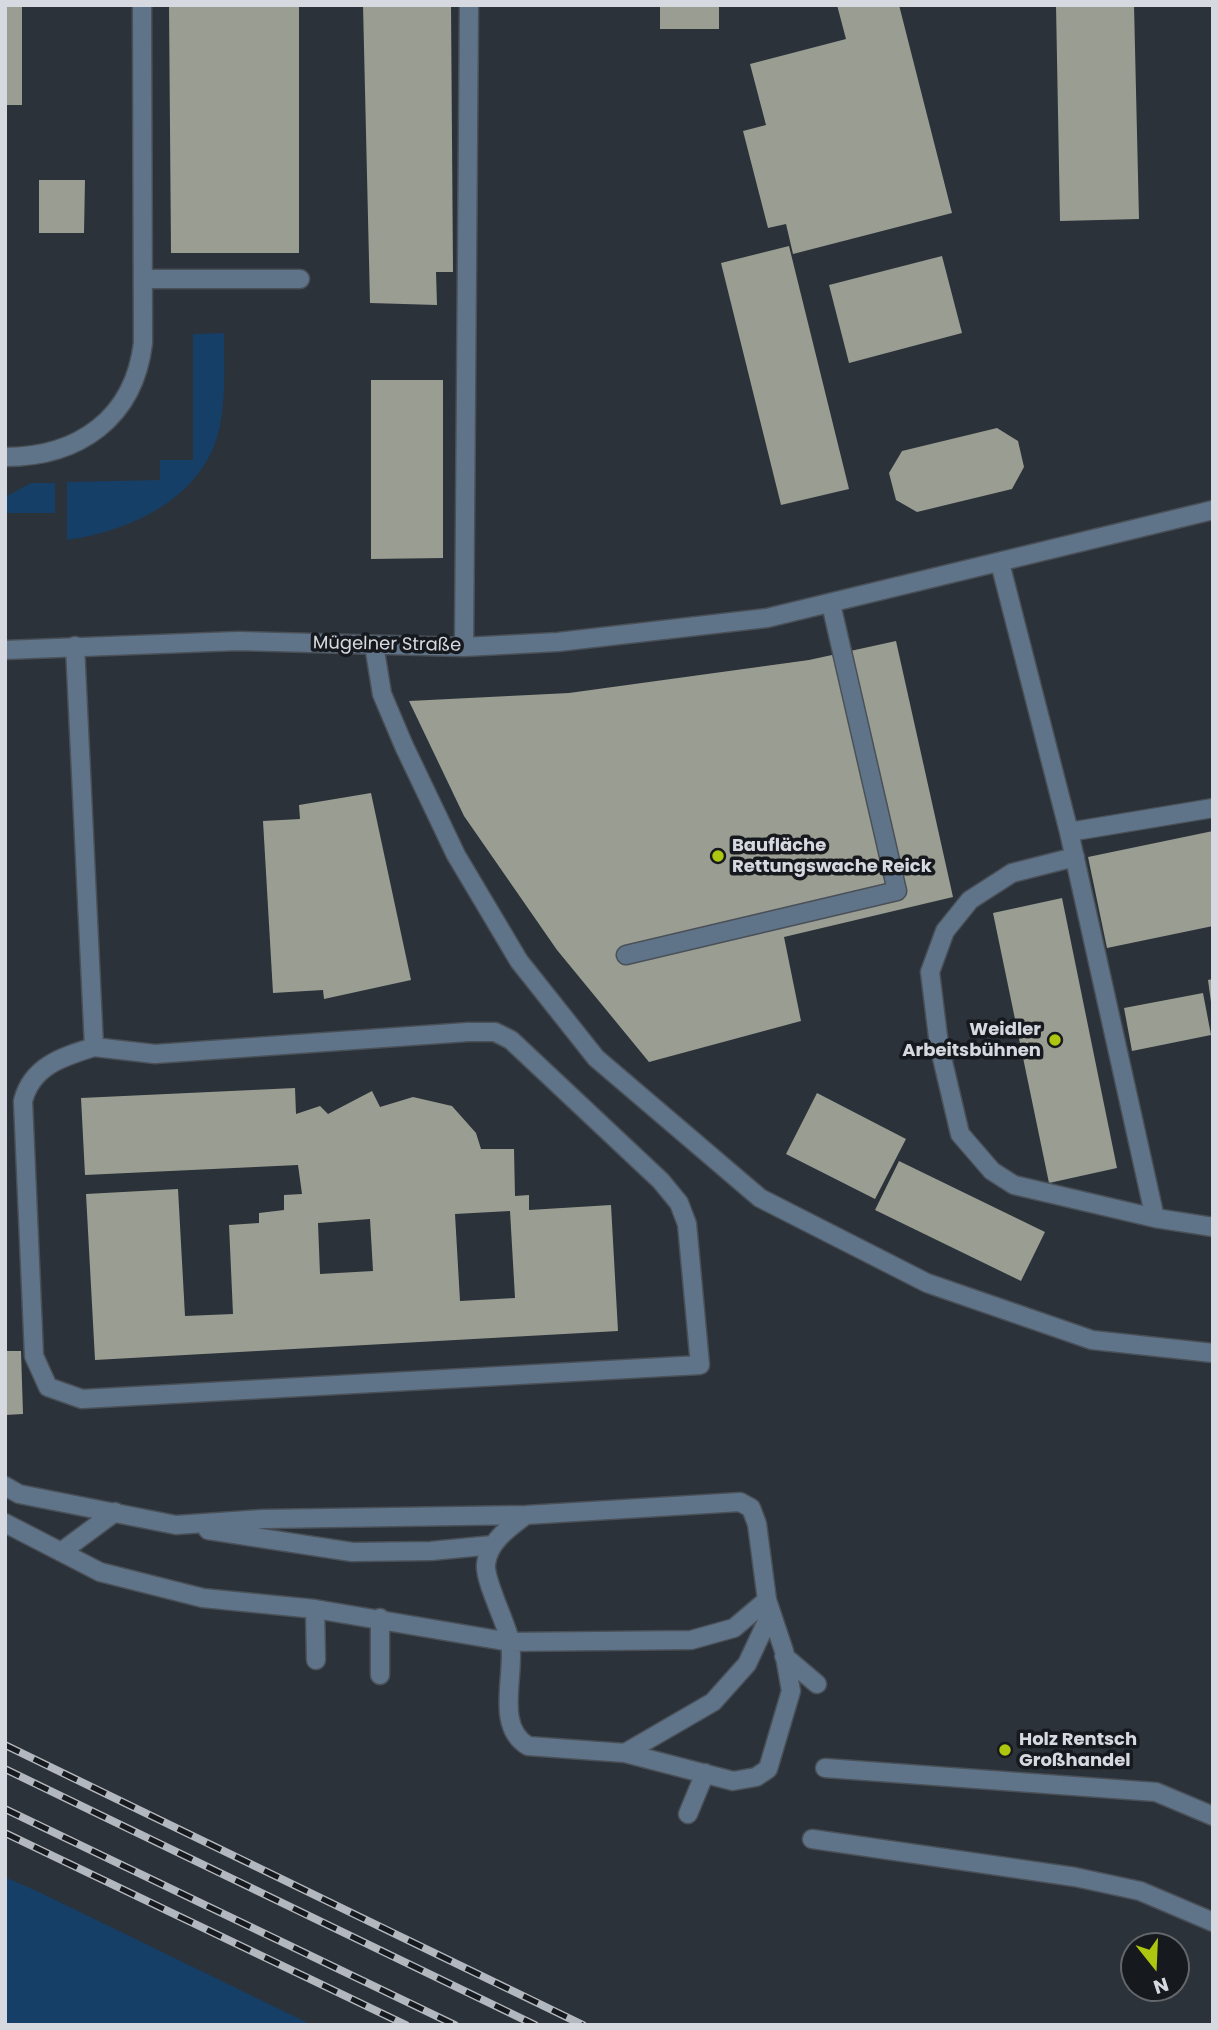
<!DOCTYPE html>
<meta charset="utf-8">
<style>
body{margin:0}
#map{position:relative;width:1218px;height:2030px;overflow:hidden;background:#2b323a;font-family:Poppins,sans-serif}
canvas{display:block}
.frame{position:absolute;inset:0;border:7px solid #d6dae0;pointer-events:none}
.north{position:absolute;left:1120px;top:1932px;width:70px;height:70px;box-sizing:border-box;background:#16191d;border:2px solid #63666b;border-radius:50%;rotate:162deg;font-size:19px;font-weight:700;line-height:28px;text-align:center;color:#d6dae0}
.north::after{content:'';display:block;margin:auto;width:24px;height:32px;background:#adc610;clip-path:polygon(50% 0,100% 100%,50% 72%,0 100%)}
</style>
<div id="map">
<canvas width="1218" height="2030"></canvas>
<div class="frame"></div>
<div class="north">N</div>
</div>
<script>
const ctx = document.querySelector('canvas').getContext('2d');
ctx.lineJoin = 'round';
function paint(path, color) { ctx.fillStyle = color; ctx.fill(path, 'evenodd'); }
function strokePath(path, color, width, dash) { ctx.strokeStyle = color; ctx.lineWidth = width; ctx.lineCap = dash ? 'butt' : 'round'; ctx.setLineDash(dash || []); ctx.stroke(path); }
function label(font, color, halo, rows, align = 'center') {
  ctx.font = font + ' Poppins,sans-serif'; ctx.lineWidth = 7; ctx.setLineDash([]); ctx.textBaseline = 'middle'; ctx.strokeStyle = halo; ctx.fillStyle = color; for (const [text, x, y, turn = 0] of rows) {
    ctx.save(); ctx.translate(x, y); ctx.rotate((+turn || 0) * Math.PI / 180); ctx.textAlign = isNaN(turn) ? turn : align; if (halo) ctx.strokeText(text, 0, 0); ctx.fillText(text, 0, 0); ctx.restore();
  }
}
const green = new Path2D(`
 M 224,333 C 224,364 226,395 220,425 C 207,496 132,531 67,540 L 67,482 L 160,480 L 160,460 L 193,460 L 193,334 Z
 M 31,483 L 55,483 L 55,513 L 5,513 L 5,497 Z
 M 5,1877 L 41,1893 L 312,2025 L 5,2025 Z`);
const building = new Path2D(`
 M 5,5 L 22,5 L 22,105 L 5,105 Z
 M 169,5 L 299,5 L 299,253 L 171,253 Z
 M 363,5 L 451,5 L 453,272 L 436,272 L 437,305 L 370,303 Z
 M 660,5 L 719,5 L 719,29 L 660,29 Z
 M 837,5 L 899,5 L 952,213 L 793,254 L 786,224 L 768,228 L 743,131 L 766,125 L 750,64 L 846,39 Z
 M 1056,5 L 1134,5 L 1139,219 L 1060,221 Z
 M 39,180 L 85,180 L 84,233 L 39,233 Z
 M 789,246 L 849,489 L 781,505 L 721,263 Z
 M 942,256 L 962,333 L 849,363 L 829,285 Z
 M 371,380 L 443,380 L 443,558 L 371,559 Z
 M 997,428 L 1018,441 L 1024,467 L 1012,489 L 917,512 L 896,500 L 889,473 L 902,451 Z
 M 896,641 L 953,897 L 784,937 L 801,1021 L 649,1062 L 557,950 L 464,816 L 409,701 L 569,693 L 809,660 Z
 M 371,793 L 411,980 L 324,999 L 323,990 L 273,993 L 263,821 L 300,819 L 299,805 Z
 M 1213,831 L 1213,926 L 1107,948 L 1088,857 Z
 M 1062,898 L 1117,1168 L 1049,1183 L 993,913 Z
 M 1213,979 L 1213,1002 L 1211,1002 L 1208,980 Z
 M 1203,993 L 1211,1035 L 1132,1051 L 1124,1008 Z
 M 295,1088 L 296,1114 L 320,1106 L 328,1114 L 372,1091 L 380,1107 L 413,1097 L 452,1106 L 476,1133 L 481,1149 L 514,1149 L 515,1196 L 529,1195 L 529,1210 L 611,1205 L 618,1331 L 95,1360 L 86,1194 L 178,1189 L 185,1316 L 233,1314 L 229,1225 L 259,1223 L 259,1213 L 284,1210 L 284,1195 L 302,1194 L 298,1165 L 85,1175 L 81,1098 ZM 510,1211 L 515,1298 L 460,1301 L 455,1214 ZM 370,1219 L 373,1271 L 320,1274 L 318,1223 Z
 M 817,1093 L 906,1139 L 875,1199 L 786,1154 Z
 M 899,1161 L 1045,1232 L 1021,1281 L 875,1210 Z
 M 5,1351 L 21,1351 L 23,1414 L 5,1415 Z`);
const minor = new Path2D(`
 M 143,279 L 300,279
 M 5,457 C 79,457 134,418 143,343 L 142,5
 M 1000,563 L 1069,832 L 1155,1218
 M 374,645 L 382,694 L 404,746 L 456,855 L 519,961 L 596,1058 L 760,1198 L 927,1283 L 1092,1340 L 1213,1353
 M 75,646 L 94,1047 C 62,1057 32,1066 23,1101 L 34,1356 L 48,1387 L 82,1399 L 700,1365 L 687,1224 L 679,1203 L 661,1181 L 511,1040 L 495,1032 L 468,1032 L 155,1054 L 94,1047
 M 464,647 L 469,5
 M 5,650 L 238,641 L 464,647 L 558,642 L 767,618 L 1213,510
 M 1069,832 L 1213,808
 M 1075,857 L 1012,873 L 970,900 L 945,931 L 930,972 L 939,1045 L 960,1134 L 992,1171 L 1014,1185 L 1155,1218 L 1213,1227
 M 626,955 L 897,891 L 831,604
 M 5,1486 L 19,1494 L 176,1525 L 263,1519 L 526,1515 L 740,1502 L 751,1508 L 757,1524 L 767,1600 L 734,1628 L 691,1640 L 510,1642 L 315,1609 L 203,1598 L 100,1572 L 5,1523
 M 526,1515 C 510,1527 488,1542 486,1564 C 484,1580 506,1622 510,1641 C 516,1674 494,1726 528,1746 L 625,1753 L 733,1781 L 756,1777 L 768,1769 L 791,1691 L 784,1651 L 767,1600
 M 208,1530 L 352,1552 L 431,1551 L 493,1545
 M 61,1552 L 115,1512
 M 315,1609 L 316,1660
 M 380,1618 L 380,1675
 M 784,1656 L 817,1684
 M 625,1753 L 713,1702 L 747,1664 L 770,1615
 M 825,1768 L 1156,1792 L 1213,1816
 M 688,1814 L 705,1773
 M 812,1839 L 1075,1877 L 1140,1891 L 1213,1922`);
const rail = new Path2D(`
 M 5,1745 L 583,2025
 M 5,1769 L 535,2025
 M 5,1809 L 455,2025
 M 5,1833 L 406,2025`);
const markers = [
 [718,856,7,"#adc610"],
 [1055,1040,7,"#adc610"],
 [1005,1750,7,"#adc610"]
];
const streetNames = [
 ["Mügelner Straße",387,645,1]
];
const poiNames = [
 ["Baufläche",732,846],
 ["Rettungswache Reick",732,867],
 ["Weidler",1041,1030,"right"],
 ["Arbeitsbühnen",1041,1051,"right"],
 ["Holz Rentsch",1019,1740],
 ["Großhandel",1019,1761]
];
paint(green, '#163f67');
paint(building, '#9a9d91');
strokePath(minor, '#4a5058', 21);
strokePath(minor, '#607489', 18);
strokePath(rail, '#b3b8be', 8);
strokePath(rail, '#16191d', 5, [16]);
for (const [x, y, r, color] of markers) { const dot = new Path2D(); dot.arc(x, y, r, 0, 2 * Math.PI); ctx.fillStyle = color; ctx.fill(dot); strokePath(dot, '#16191d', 2.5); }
label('18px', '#d6dae0', '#16191d', streetNames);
label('bold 18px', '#d6dae0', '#16191d', poiNames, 'left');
</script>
